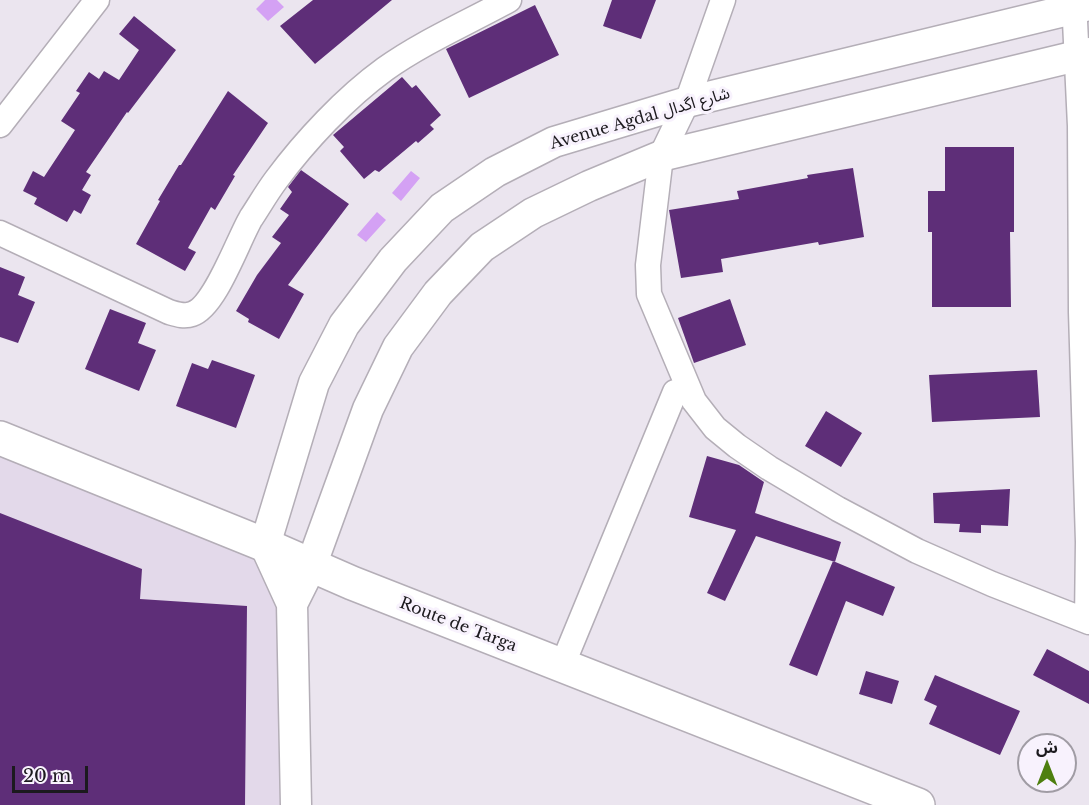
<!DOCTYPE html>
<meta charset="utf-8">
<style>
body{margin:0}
#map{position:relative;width:1089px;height:805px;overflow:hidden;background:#ebe5ef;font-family:"Libre Baskerville","Noto Sans Arabic",serif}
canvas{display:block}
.north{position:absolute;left:1017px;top:733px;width:60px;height:60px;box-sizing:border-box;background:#f8f2fd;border:2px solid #a09ca4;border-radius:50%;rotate:0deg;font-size:16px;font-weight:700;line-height:24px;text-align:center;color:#1c1a1e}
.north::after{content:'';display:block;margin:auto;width:21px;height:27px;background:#4e7f0f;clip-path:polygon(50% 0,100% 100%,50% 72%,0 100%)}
.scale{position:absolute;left:12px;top:766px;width:76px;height:27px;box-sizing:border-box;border:3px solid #1c1a1e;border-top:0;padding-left:8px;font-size:18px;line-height:21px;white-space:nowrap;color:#1c1a1e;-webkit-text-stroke:4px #f8f2fd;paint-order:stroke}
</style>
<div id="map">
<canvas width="1089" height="805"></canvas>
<div class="north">ش</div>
<div class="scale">20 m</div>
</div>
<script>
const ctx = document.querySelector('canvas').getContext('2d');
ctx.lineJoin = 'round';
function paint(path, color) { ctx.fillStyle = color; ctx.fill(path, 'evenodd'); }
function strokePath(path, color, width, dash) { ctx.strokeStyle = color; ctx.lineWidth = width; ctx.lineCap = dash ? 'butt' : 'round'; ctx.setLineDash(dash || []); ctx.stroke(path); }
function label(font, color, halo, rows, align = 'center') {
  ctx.font = font + ' "Libre Baskerville","Noto Sans Arabic",serif'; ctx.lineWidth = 6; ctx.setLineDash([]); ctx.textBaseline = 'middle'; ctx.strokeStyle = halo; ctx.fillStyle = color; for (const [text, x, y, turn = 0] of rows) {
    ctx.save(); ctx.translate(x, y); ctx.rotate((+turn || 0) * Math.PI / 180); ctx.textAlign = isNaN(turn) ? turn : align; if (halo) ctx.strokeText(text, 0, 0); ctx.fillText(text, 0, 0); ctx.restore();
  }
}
const built = new Path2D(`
 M 0,457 L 297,571 L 290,805 L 0,805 Z`);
const water = new Path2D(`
 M 265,0 L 277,0 L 284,7 L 268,21 L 256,9 Z
 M 411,171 L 420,178 L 401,201 L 392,193 Z
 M 377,212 L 386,220 L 366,242 L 357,235 Z`);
const building = new Path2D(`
 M 313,0 L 392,0 L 315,64 L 280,26 Z
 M 612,0 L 656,0 L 641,39 L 603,26 Z
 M 535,5 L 559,55 L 469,98 L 446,49 Z
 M 134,16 L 176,50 L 128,113 L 127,112 L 86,172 L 91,175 L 82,190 L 91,195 L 81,214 L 74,210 L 67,222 L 34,204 L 37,198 L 23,191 L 33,171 L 44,177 L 75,130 L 61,121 L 80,93 L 76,91 L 89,72 L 99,79 L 104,71 L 119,80 L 139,50 L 119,34 Z
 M 402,77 L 412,88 L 416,85 L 441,115 L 430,125 L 434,129 L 418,143 L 416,141 L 379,172 L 375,170 L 364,179 L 340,151 L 344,147 L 333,135 Z
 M 228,91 L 268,123 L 233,175 L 235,176 L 215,210 L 211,207 L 188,248 L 196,252 L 185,271 L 136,244 L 160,201 L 158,200 L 179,165 L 181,165 Z
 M 945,147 L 1014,147 L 1014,232 L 1010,232 L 1011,307 L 932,307 L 932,232 L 928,232 L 928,191 L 945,191 Z
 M 853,168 L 864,237 L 819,245 L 818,242 L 721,259 L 723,272 L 681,278 L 669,210 L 739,199 L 737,191 L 808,178 L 807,175 Z
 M 301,170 L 349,204 L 288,285 L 304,294 L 279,339 L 248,322 L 249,319 L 236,311 L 257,275 L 281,243 L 272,237 L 289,215 L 280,209 L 292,192 L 288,187 Z
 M 0,267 L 25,277 L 18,295 L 35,302 L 18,343 L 0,337 Z
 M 730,299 L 746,345 L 694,363 L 678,318 Z
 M 110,309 L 146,323 L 138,343 L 156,350 L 139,391 L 85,369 Z
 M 212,360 L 255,375 L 236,428 L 176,406 L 192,363 L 208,369 Z
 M 1037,370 L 1040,417 L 932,422 L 929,375 Z
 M 826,411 L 862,433 L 841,467 L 805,446 Z
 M 707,456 L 739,465 L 764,482 L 755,513 L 841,542 L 835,562 L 756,536 L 725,601 L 707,593 L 736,530 L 689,517 Z
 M 1010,489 L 1008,526 L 981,525 L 981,533 L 959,532 L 960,524 L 934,523 L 933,493 Z
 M 0,513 L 142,569 L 140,599 L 247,606 L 245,805 L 0,805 Z
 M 833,561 L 895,587 L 883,616 L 846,601 L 817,676 L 789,665 Z
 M 1047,649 L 1089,671 L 1089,704 L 1033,675 Z
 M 866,671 L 899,681 L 892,704 L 859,694 Z
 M 935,675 L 1020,711 L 1000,755 L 929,724 L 937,706 L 924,700 Z`);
const minor = new Path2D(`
 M 723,0 L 687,102 L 661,156 L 648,265 L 649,294 L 694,401 L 715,428 L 737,446 L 769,468 L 838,509 L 917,551 L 992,584 L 1089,622
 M 1074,0 L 1080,126 L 1081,312 L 1088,542 L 1087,621
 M 0,125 L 97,0
 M 0,233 L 169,312 C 176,314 184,317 192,314 C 215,307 238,240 251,218 C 259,206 267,192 276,180 C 305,141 345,98 385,69 C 423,42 467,23 509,0
 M 562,666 L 675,392`);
const tertiary = new Path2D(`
 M 292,604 L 265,545 L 314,383 L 344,325 L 393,260 L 442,208 L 495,172 L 554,142 L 687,102 L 1089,5
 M 296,805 L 292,604 L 311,566 L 368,409 L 398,347 L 438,293 L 482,247 L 533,213 L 589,186 L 661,156 L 1089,53`);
const secondary = new Path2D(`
 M 0,438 L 265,545 L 352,583 L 918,805`);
const streetNames = [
 ["Avenue Agdal شارع اگدال",640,119,-16],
 ["Route de Targa",458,625,21]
];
paint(built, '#e3d9ea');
paint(water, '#d4a1f4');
paint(building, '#5e2e78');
strokePath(minor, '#b4aeb7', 27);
strokePath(tertiary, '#b4aeb7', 33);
strokePath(secondary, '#b4aeb7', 36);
strokePath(minor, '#fff', 24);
strokePath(tertiary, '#fff', 30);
strokePath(secondary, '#fff', 33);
label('16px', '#1c1a1e', '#f8f2fd', streetNames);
</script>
